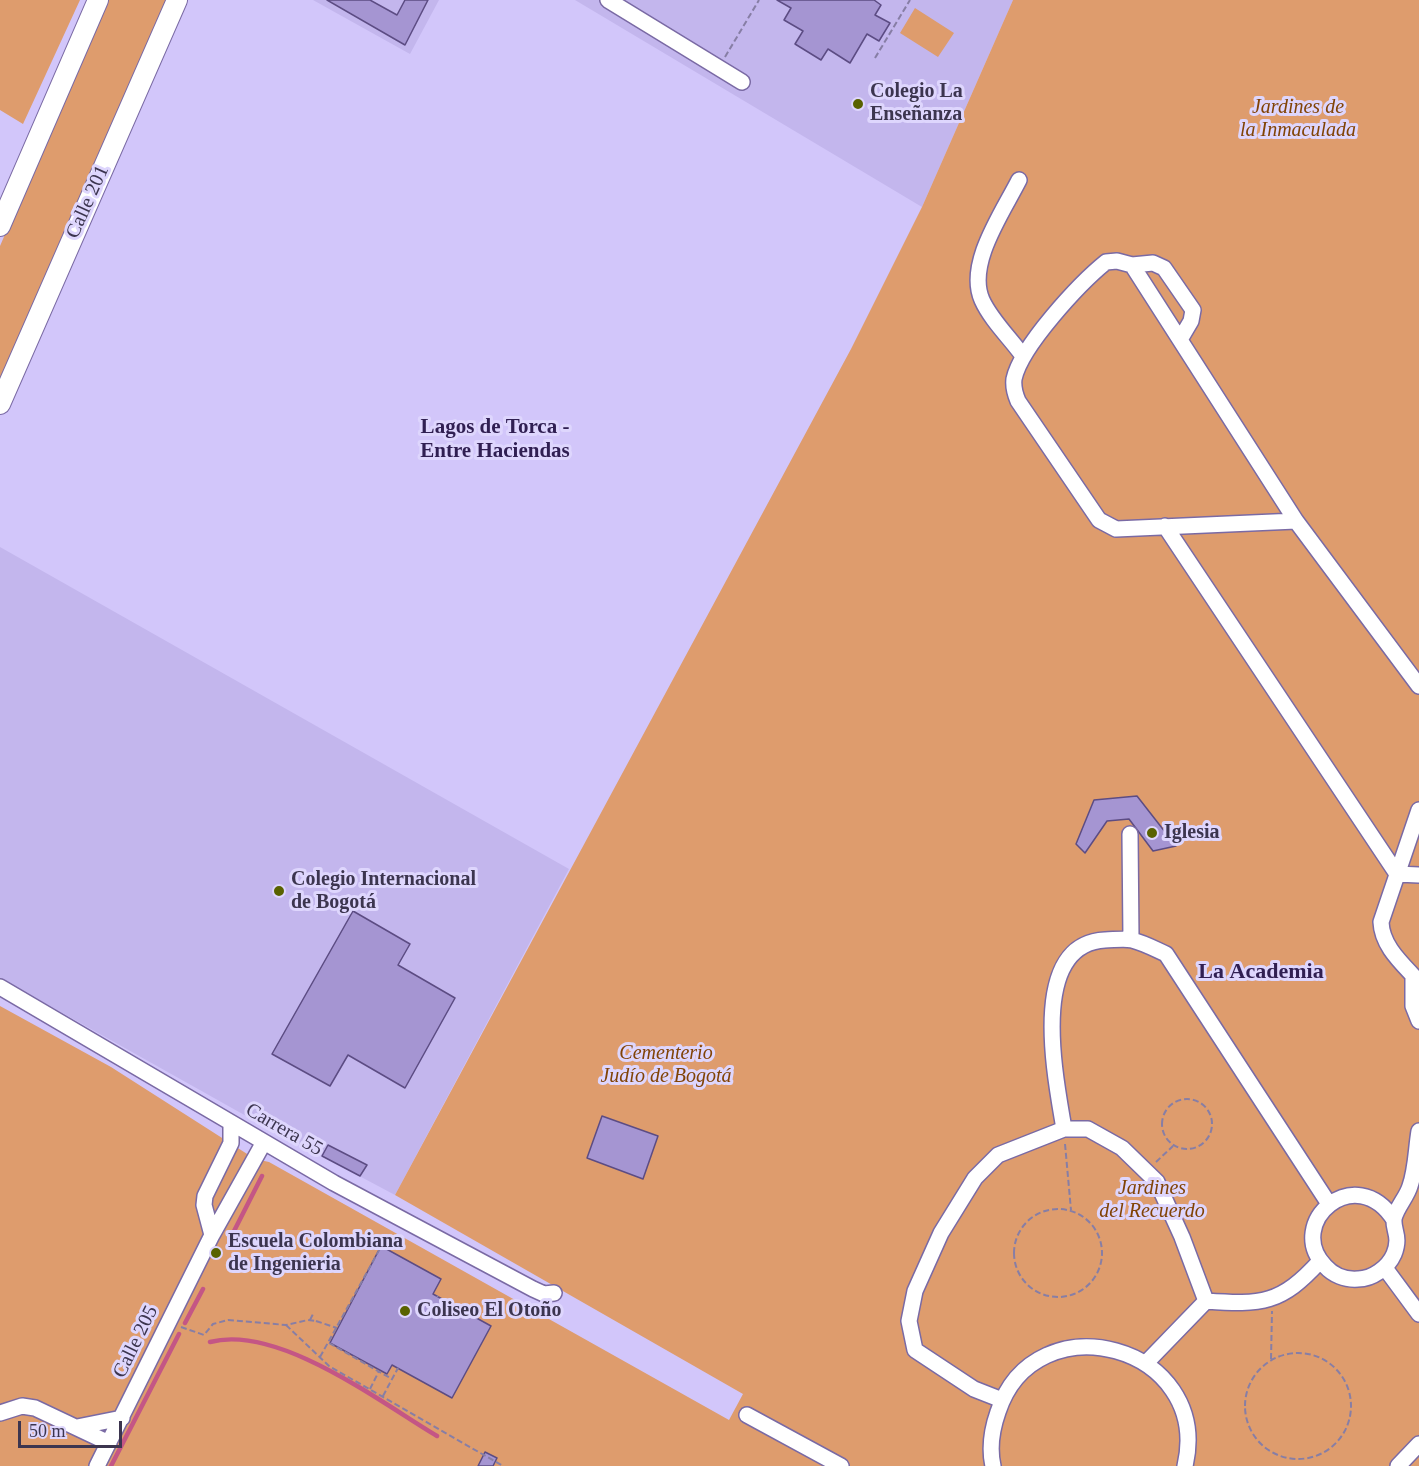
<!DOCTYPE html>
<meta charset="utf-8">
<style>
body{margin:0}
#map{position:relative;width:1419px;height:1466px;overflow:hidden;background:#d2c6fa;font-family:"Times New Roman",serif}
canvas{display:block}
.scale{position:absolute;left:18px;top:1421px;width:104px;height:27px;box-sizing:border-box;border:3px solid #3c354f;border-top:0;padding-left:8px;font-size:18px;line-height:21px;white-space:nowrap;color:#3c354f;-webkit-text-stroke:4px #ded6fd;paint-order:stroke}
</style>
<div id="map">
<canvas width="1419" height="1466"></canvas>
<div class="scale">50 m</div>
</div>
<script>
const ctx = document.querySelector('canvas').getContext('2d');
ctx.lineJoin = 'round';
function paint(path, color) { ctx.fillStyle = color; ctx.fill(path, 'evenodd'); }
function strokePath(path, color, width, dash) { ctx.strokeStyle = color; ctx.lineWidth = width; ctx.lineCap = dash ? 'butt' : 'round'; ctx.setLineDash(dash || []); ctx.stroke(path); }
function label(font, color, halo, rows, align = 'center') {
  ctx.font = font + ' "Times New Roman",serif'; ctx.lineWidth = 6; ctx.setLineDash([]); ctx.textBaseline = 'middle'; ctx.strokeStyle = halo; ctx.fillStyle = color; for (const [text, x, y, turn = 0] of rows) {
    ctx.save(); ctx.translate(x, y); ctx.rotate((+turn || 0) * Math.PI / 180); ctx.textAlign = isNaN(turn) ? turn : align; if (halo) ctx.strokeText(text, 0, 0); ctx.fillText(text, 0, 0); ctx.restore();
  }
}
const built = new Path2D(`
 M 313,0 L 439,0 L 410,54 Z
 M 575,0 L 1013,0 L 922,207 Z
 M 0,547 L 569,869 L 395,1195 L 239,1112 L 0,978 Z`);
const green = new Path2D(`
 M 0,0 L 80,0 L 23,124 L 0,110 Z
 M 106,0 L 168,0 L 0,386 L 0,246 Z
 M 1013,0 L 1419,0 L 1419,1466 L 0,1466 L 0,1006 L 111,1067 L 255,1159 L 269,1162 L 729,1420 L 743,1394 L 395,1195 L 851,349 L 922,207 Z
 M 915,8 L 954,33 L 938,57 L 900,33 Z`);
const stream = new Path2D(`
 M 232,1235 L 262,1176
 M 185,1323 L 203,1289
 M 210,1342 C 278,1324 380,1402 437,1436
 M 111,1466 L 179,1334`);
const building = new Path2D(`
 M 327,0 L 370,0 L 397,15 L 405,0 L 428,0 L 405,45 Z
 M 777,0 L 874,0 L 881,5 L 875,15 L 890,23 L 879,41 L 867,34 L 850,63 L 828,49 L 821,60 L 795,44 L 803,31 L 784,20 L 791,8 Z
 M 1137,796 L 1176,846 L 1153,851 L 1129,819 L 1107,821 L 1085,853 L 1076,844 L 1094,800 Z
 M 353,911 L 410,944 L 398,965 L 455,998 L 405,1088 L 348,1055 L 330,1086 L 272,1054 Z
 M 602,1116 L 658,1136 L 643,1179 L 587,1158 Z
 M 328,1145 L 367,1165 L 360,1176 L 322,1156 Z
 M 381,1246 L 441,1279 L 433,1294 L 491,1326 L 452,1398 L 392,1365 L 387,1374 L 330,1343 Z
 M 485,1452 L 497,1458 L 493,1466 L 478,1466 Z`);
const path = new Path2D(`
 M 725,57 L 759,0
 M 875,58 L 910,0
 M1162 1124a25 25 0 1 1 50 0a25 25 0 1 1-50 0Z
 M 1065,1144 L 1071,1210
 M 1156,1162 L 1173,1146
 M1014 1253a44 44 0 1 1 88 0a44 44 0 1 1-88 0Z
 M 437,1297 L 438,1296
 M 150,1316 L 156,1318
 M 310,1320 L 314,1312
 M 286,1325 L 329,1366 L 503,1466
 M 181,1327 L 204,1335 L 213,1324 L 228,1320 L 286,1325 L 308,1320 L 316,1321
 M 329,1343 L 392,1379
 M1245 1406a53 53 0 1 1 106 0a53 53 0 1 1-106 0Z
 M 320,1357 L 382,1245
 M 1271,1359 L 1272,1311
 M 370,1389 L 379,1371
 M 383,1396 L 398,1368`);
const minor = new Path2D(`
 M 608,0 L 742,82
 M 1019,180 C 1003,212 966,264 982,300 C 991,320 1010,338 1023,356
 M 1132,265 L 1296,521 L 1419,686
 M 1181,338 L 1191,321 L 1193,310 L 1164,268 L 1153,263 L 1132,265 L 1117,261 L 1106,262 C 1080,283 1021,346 1014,379 C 1013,387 1015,394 1018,401 L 1099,520 L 1116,529 L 1296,521
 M 1165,526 L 1397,874
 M 1419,810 L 1381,922 C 1382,947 1403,964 1419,982
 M 1130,834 L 1131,939
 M 1397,874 L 1419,875
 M 1413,976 L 1413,1006 L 1419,1021
 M 0,987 L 334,1183 L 533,1289 L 544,1294 L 554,1293
 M 1064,1129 C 1056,1080 1027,944 1105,940 C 1113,940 1124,938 1132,940 C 1144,943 1155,949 1166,954 L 1329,1204
 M 1394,1220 C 1356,1160 1284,1223 1325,1266 C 1333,1275 1345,1280 1358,1279 C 1372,1279 1388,1268 1394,1254 C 1401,1236 1393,1231 1394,1219 C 1396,1208 1407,1197 1410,1186 C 1416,1169 1416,1149 1419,1131
 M 212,1235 L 204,1205 L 205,1196 L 231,1143 L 231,1123
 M 1385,1268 L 1419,1314
 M 1146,1363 L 1206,1301 C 1262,1305 1281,1304 1320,1261
 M 1002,1400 L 974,1389 L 915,1350 L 909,1321 L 915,1291 L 941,1233 L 975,1178 L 998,1155 L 1064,1129 L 1088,1129 L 1122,1148 L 1157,1182 L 1182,1237 L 1206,1301
 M 0,1413 L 22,1406 L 35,1408 L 109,1443
 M 747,1415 L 841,1466
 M 77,1427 L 122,1418
 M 97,1466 L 212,1235 L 264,1142
 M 993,1466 C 989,1448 992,1429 998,1412 C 1035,1298 1213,1345 1185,1466
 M 1398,1466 L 1419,1444`);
const major = new Path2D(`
 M 0,226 L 98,0
 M 0,404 L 177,0`);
const pathBridge = new Path2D(`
 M 316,1321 L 337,1328`);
const markers = [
 [858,104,6,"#596200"],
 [1152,833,6,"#596200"],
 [279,891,6,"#596200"],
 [216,1253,6,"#596200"],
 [405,1311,6,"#596200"]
];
const poiNames = [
 ["Colegio La",870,92],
 ["Enseñanza",870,115],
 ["Iglesia",1164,833],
 ["Colegio Internacional",291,880],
 ["de Bogotá",291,903],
 ["Escuela Colombiana",228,1242],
 ["de Ingenieria",228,1265],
 ["Coliseo El Otoño",417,1311]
];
const parkNames = [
 ["Jardines de",1298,108],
 ["la Inmaculada",1298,131],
 ["Cementerio",666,1054],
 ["Judío de Bogotá",666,1077],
 ["Jardines",1152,1189],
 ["del Recuerdo",1152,1212]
];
const streetNames = [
 ["Calle 201",88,202,-66],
 ["Carrera 55",284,1130,30],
 ["Calle 205",136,1342,-64]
];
const neighbourhoodNames = [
 ["Lagos de Torca -",495,428],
 ["Entre Haciendas",495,452]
];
const quarterNames = [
 ["La Academia",1261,972]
];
paint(built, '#c3b6ed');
paint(green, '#de9c6d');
strokePath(stream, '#c45685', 4.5);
paint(building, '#a595d2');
strokePath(building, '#5c4c83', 1.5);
strokePath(minor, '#7a6aa4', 18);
strokePath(major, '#7a6aa4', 22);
strokePath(path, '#877ea5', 2, [6, 3]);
strokePath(minor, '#fff', 15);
strokePath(major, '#fff', 20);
strokePath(pathBridge, '#877ea5', 2, [6, 3]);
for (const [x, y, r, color] of markers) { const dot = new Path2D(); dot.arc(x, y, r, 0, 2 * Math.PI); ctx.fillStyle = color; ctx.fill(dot); strokePath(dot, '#ded6fd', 2); }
label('bold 20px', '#3c354f', '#ded6fd', poiNames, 'left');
label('italic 20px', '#814306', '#ded6fd', parkNames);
label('20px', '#3c354f', '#ded6fd', streetNames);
label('bold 21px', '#301f52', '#ded6fd', neighbourhoodNames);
label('bold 22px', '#301f52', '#ded6fd', quarterNames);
</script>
